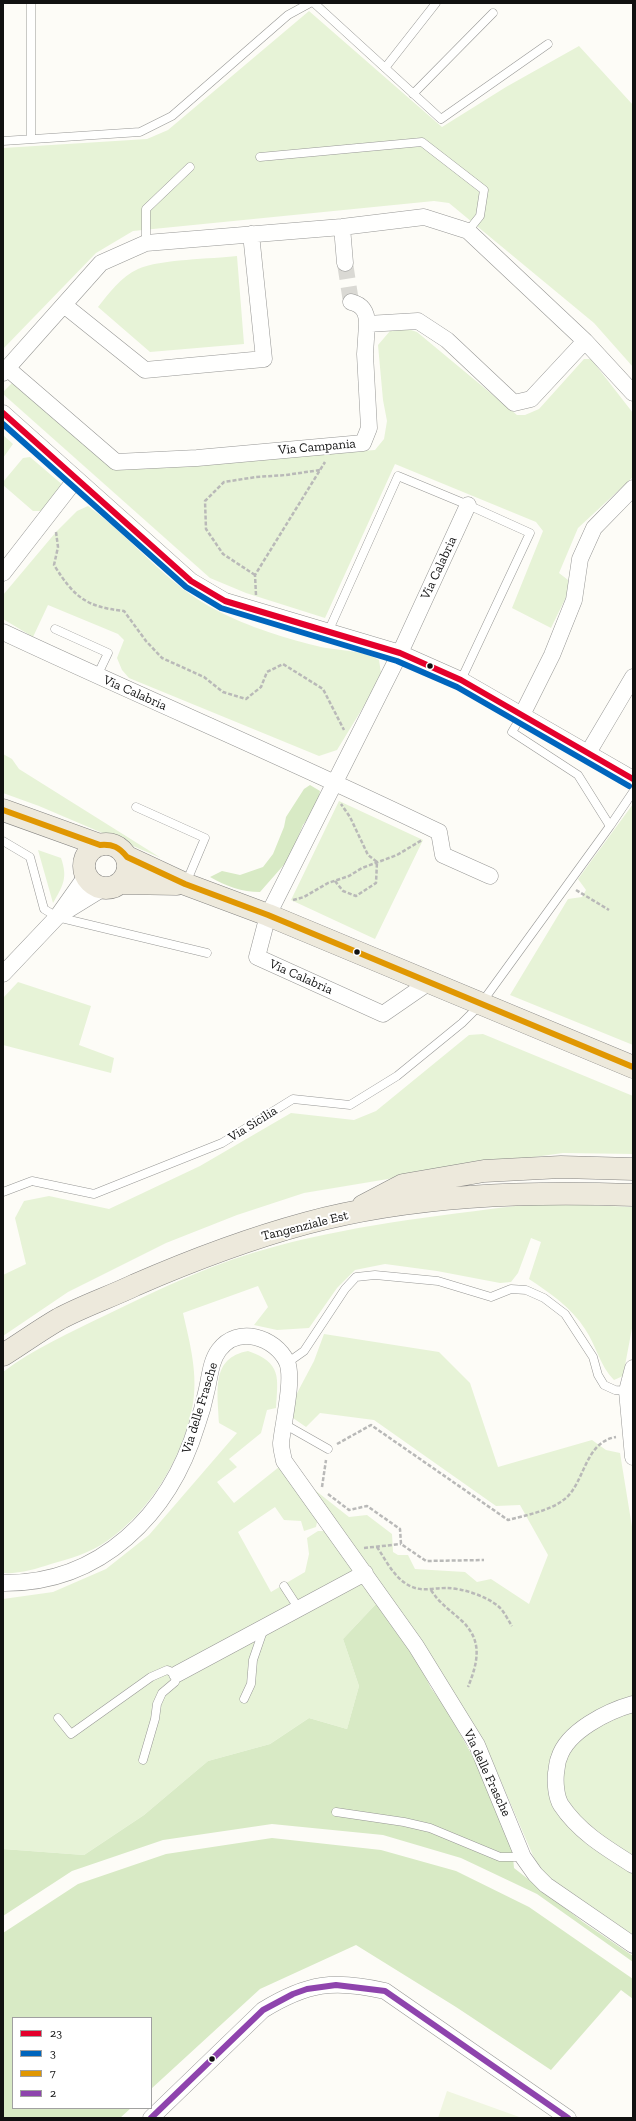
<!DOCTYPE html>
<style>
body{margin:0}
#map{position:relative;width:636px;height:2121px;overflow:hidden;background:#fdfcf7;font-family:"Zilla Slab",serif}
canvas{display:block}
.frame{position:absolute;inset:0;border:4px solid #111;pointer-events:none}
.legend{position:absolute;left:12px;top:2017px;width:140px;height:92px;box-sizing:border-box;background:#fff;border:1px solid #a0a0a0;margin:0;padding:5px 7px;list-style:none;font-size:12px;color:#111}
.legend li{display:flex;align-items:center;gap:8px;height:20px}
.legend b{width:20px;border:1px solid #a0a0a0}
</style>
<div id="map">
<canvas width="636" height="2121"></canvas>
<div class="frame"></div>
<ul class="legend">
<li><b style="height:5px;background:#e4002b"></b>23</li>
<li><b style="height:5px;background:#0065bd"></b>3</li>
<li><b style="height:5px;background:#e09702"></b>7</li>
<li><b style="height:5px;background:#8e44ad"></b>2</li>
</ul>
</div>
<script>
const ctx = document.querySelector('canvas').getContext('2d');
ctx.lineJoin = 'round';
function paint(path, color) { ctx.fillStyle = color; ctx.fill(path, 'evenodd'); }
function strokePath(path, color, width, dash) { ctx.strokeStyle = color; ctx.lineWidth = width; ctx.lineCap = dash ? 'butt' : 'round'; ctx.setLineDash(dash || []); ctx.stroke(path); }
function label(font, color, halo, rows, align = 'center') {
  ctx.font = font + ' "Zilla Slab",serif'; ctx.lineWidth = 4; ctx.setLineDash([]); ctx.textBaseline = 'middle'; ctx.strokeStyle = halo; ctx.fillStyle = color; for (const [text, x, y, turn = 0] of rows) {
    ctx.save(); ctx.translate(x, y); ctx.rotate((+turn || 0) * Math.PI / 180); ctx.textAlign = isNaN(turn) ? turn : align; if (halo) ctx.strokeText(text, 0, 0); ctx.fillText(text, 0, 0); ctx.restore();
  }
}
const green = new Path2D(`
 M 309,11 L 442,127 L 506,87 L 579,46 L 633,105 L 633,367 L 594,323 L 449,203 L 434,201 L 133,231 L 96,253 L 3,349 L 3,148 L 147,139 L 168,130 Z
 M 237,256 L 244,344 L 150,352 L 98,307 C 109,293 121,277 138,269 C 160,259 212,259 237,256 Z
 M 405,328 L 417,332 L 517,415 L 525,415 L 539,409 L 584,359 L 591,359 L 633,413 L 633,477 L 578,528 L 559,573 L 568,580 L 569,591 L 551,628 L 512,608 L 543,531 L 536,522 L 395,464 L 325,618 L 246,593 L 210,578 L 3,394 L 3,392 L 12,383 L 115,469 L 375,450 L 384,439 L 387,421 L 383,400 L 378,345 L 390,331 Z
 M 3,435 L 13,444 L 3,458 Z
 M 30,457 L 64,486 L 44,511 L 33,511 L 3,485 L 3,482 L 23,458 Z
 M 88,506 C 133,538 167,586 218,611 C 246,626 290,640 321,647 C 340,651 363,650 379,660 L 381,673 L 370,696 L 337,750 L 319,756 L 129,678 L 122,670 L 117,658 L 124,640 L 118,634 L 48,605 L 33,637 L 3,619 L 3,595 L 56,532 L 77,511 Z
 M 3,754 L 12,759 L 19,769 L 161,858 L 39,806 L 3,793 Z
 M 339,801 L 423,840 L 375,939 L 291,900 Z
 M 633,804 L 633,1045 L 510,995 L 568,899 L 582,897 L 586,890 L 578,879 Z
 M 38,850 L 61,858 C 68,878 63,886 53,903 Z
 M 18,982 L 91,1006 L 79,1045 L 114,1058 L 111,1073 L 3,1045 L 3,998 Z
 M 483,1034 L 633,1096 L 633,1154 L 563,1153 L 448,1169 L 304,1193 L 237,1215 L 166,1243 L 68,1292 L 3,1336 L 3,1275 L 26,1264 L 15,1218 L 24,1201 L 49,1196 L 109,1209 L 200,1166 L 291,1113 L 354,1120 L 376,1111 L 469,1035 Z
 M 540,1203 L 633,1207 L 633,1323 L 623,1376 L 614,1380 C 600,1366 596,1345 585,1329 C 571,1307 550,1293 529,1279 L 541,1242 L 531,1238 L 518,1273 L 511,1282 L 500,1283 L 437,1271 L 385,1264 L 355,1270 L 337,1288 L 309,1328 L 277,1330 L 254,1325 L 268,1307 L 258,1286 L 183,1313 C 190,1344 199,1376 192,1409 C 182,1459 149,1512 107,1541 C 90,1553 69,1559 51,1564 C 36,1569 19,1574 3,1573 L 3,1372 C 35,1348 71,1332 106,1315 C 161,1288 218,1261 277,1246 C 363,1223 452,1214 540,1203 Z
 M 324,1334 L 439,1352 L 470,1383 L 498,1467 L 592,1440 L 606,1450 L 620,1453 L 633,1533 L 633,1938 L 551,1881 L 538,1867 L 483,1740 L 420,1639 L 311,1487 L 349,1517 L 367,1515 L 392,1534 L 393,1552 L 398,1555 L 408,1555 L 415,1569 L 465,1572 L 477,1582 L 491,1579 L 529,1604 L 548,1555 L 520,1505 L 496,1506 L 374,1420 L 320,1413 L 306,1427 L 293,1418 L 296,1395 L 314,1361 Z
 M 248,1351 C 282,1363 278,1377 276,1408 L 267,1410 L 261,1433 L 229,1459 L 237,1467 L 217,1482 L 234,1503 L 279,1467 L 318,1517 L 316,1527 L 304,1531 L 301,1521 L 284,1520 L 275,1507 L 238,1532 L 271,1592 L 305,1572 L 309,1554 L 307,1538 L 318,1531 L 329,1531 L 376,1604 L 343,1639 L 359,1686 L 347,1729 L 309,1718 L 270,1744 L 208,1761 L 144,1815 L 84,1855 L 3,1849 L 3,1599 L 53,1592 L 106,1569 L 149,1535 L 237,1433 L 219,1423 C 218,1392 210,1358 248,1351 Z`);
const forest = new Path2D(`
 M 310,785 L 320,791 L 317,806 L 303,825 L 289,859 L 260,892 C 242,892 226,886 210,877 L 222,871 L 240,875 L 263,867 L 273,854 L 284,827 L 286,817 L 304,789 Z
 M 376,1604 L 419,1664 L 431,1688 L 445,1707 L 477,1764 L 511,1836 L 514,1868 L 583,1922 L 633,1956 L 633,1962 L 537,1894 L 461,1858 L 383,1835 L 272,1824 L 163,1840 L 72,1871 L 3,1916 L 3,1849 L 84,1855 L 144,1815 L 208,1761 L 270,1744 L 309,1718 L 347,1729 L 359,1686 L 343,1639 Z
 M 272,1838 L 381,1850 L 456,1871 L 529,1907 L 633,1979 L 633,1999 L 621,1990 L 551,2070 L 456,2007 L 356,1945 L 260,1989 L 151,2089 L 151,2018 L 13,2018 L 13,2108 L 131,2108 L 120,2118 L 3,2118 L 3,1933 L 78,1884 L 166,1854 Z`);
const pitch = new Path2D(`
 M 447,2091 L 522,2118 L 438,2118 Z`);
const minorTunnel = new Path2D(`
 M 345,263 L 351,302`);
const path = new Path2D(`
 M 56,532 L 58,547 L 54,565 C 74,597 86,607 124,611 L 146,641 L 162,658 L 204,677 L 223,692 L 246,699 L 261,687 L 267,672 L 283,664 L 323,689 L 344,730
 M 255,575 L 223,554 L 206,529 L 205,501 L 224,482 L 256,477 L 286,475 L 320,470
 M 256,595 L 255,575 L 325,462
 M 335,881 L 343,891 L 356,896 L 376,883 L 377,862 L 368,855 L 350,817 L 341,804
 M 576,890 L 609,910
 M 293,900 L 304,897 L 328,883 L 349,876 L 362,868 L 397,855 L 422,840
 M 337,1444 L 371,1425 L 508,1520 C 526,1515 551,1511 566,1498 C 585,1481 585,1442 616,1437
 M 322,1487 L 326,1460
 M 328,1494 L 349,1510 L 367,1506 L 400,1529 L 401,1544 L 426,1561 L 484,1560
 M 377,1547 C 385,1559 393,1575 405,1583 C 419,1593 431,1588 446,1588 C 462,1588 486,1596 498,1606 C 504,1611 508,1620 512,1626
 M 364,1548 L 401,1544
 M 431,1590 C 439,1603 450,1610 462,1621 C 483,1641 478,1662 468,1687`);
const service = new Path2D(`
 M 31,3 L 31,139
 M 314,3 L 441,119 L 548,44
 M 385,68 L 436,3
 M 413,94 L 493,13
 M 3,141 L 140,132 L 172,116 L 288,15 L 310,3
 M 260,157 L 422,142 L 484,190 L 480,216 L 468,231
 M 146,243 L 146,209 L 190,167
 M 55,629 L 108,653 L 97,676
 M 328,632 L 398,476 L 468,505 L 530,533 L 461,680
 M 136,807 L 205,838 L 186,883
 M 610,826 L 633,792
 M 3,841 L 30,857 L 44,909 L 57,917 L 207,953
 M 3,1192 L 32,1181 L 94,1194 L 222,1143 L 293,1099 L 350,1105 L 397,1076 L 462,1023 L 480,1005 L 610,826 L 578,775 L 512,732 L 522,715
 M 287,1363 L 304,1351 L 345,1289 L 356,1277 L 375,1275 L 438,1281 L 491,1297 L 511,1289 L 526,1290 L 544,1298 L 565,1314 L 593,1357 L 598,1375 L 604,1385 L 615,1390 L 627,1391
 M 284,1424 L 328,1449
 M 284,1586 L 299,1609
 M 244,1699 L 251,1684 L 253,1660 L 264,1628
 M 58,1718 L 71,1734 L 151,1677 L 167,1670 L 177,1674 L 175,1682 L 162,1693 L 157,1704 L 155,1719 L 143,1760
 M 336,1812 L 404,1822 L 430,1828 L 500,1857 L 523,1857`);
const minor = new Path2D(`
 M 342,227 L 345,263
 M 351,302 C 363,305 367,312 367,324
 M 64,305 L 145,370 L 264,359 L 251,234
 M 7,368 L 116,462 L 197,458 L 363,443 L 369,428 L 365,354 L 367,324 L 418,321 L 447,340 L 514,403 L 531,399 L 585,341
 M 3,373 L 101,263 L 146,243 L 342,227 L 424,217 L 468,231 L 585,341 L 633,393
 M 3,413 L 191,581 L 225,601 L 400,653 L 461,680 L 633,779
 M 3,573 L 76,479
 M 3,632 C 148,700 295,762 439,832 L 443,855 L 490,876
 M 522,715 L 552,655 L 574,600 L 580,559 L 594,528 L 633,488
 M 588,753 L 633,677
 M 63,913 L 102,889
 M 3,974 L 57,917 L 86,876
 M 428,983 L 383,1014 L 257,957 L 268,915 L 400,653 L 468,505
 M 633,1368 L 627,1391 L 633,1457
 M 3,1583 C 101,1584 170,1514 197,1425 C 201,1414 204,1403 206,1393 C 210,1378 210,1362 219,1350 C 238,1325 275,1337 287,1362 C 294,1379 283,1423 281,1443 C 281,1449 283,1455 284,1461 L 416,1646 L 477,1745 L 523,1857 L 535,1874 L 546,1885 L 633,1945
 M 177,1674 L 365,1573
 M 633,1704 C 608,1711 567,1731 559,1758 C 557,1762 557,1768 556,1773 C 555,1782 556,1797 561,1805 C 579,1832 606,1848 633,1865
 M 151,2118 L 263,2010 C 307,1983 334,1979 385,1991 L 568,2118`);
const primary = new Path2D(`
 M 3,810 L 100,845
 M84 866a22 22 0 1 1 44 0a22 22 0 1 1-44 0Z
 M 127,857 L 185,884 L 268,915 L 633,1067
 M 122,883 L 177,884
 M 363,1206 L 403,1185 L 484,1171 L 561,1167 L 633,1169
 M 3,1355 C 22,1343 40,1330 59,1319 C 83,1306 110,1297 135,1285 C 190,1261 248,1239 307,1223 C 412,1195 525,1191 633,1195`);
const bus1 = new Path2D(`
 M 3,413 L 191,581 L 225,601 L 400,653 L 461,680 L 633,779`);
const bus2 = new Path2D(`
 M 3,424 L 186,587 L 221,608 L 397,661 L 457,687 L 629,786`);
const bus3 = new Path2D(`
 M 3,810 L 100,845 C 113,844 119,847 127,857 L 185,884 L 268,915 L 633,1067`);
const bus4 = new Path2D(`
 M 151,2118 L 263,2010 L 293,1994 L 307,1989 L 336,1985 L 385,1991 L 568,2118`);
const markers = [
 [430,666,3.5,"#111"],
 [357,952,3.5,"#111"],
 [212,2059,3.5,"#111"]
];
const streetNames = [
 ["Via Campania",317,447,-5],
 ["Via Calabria",439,568,-65],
 ["Via Calabria",135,693,24],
 ["Via Calabria",301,977,24],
 ["Via Sicilia",253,1124,-32],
 ["Tangenziale Est",305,1226,-14],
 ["Via delle Frasche",200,1408,-73],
 ["Via delle Frasche",487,1773,65]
];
paint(green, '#e7f3d7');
paint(forest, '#d8eac5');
paint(pitch, '#f0f6e1');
strokePath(minorTunnel, '#dad9d4', 16, [16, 8]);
strokePath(service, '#979795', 9);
strokePath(minor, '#979795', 17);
strokePath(primary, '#858482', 23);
strokePath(path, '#b9b9b8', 2.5, [4, 2]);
strokePath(service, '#fffffe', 8);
strokePath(minor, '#fffffe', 16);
strokePath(primary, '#ede9dc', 22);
strokePath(bus1, '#e4002b', 6);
strokePath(bus2, '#0065bd', 6);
strokePath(bus3, '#e09702', 6);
strokePath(bus4, '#8e44ad', 6);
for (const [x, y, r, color] of markers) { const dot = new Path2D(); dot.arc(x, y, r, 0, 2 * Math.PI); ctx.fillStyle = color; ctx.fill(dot); strokePath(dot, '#fff', 1.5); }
label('13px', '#111', '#fff', streetNames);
</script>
